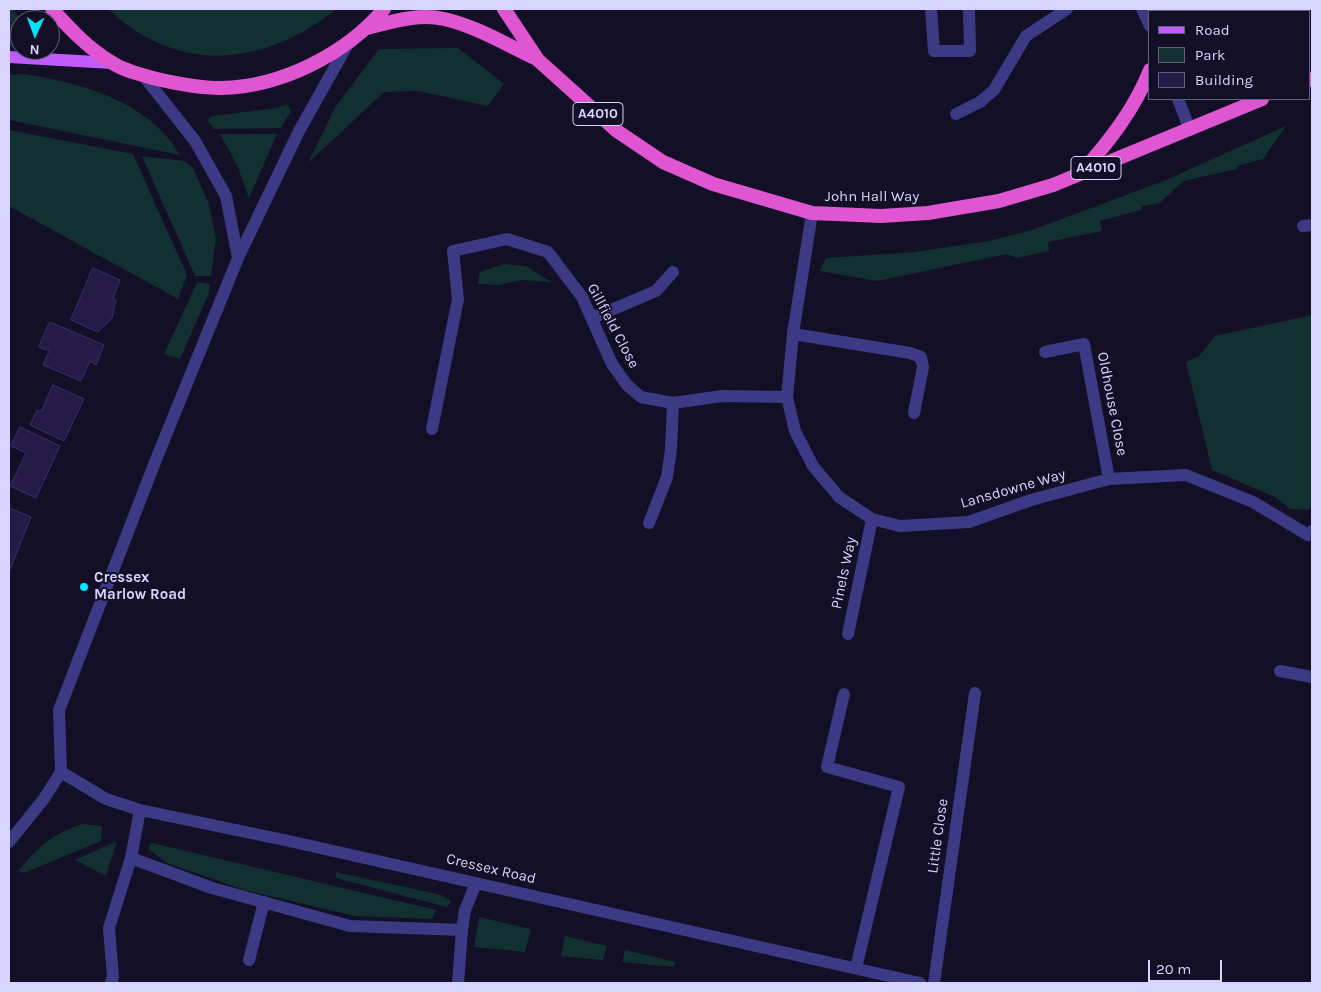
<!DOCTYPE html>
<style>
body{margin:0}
#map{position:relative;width:1321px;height:992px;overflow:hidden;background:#130f26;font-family:Karla,sans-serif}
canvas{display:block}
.frame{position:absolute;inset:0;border:10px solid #d9d4ff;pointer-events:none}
.legend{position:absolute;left:1148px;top:10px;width:162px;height:90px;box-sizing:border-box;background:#130f26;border:1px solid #625e7d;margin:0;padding:6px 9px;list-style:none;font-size:15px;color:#d9d4ff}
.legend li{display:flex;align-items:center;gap:10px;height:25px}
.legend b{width:25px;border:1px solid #625e7d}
.north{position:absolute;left:10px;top:10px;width:50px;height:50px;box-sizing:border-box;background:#130f26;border:1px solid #625e7d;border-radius:50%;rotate:182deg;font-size:14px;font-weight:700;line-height:20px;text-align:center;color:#d9d4ff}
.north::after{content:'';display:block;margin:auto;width:18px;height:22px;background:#00e5ff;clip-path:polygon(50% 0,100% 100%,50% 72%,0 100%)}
.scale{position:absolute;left:1148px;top:960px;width:74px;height:22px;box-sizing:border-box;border:2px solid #d9d4ff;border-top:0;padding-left:6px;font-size:15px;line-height:18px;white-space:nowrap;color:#d9d4ff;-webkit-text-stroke:4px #130f26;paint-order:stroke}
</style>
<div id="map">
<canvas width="1321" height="992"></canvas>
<div class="frame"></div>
<ul class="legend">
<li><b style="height:6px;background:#c25bff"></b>Road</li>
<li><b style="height:14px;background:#12302f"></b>Park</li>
<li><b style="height:14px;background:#241b47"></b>Building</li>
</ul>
<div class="north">N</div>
<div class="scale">20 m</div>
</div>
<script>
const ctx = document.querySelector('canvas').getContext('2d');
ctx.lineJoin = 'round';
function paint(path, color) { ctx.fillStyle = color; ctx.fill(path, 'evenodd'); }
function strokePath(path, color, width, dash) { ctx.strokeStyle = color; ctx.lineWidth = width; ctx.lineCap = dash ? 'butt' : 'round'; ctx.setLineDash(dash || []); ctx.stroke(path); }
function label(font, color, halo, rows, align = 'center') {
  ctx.font = font + ' Karla,sans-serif'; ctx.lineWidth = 4; ctx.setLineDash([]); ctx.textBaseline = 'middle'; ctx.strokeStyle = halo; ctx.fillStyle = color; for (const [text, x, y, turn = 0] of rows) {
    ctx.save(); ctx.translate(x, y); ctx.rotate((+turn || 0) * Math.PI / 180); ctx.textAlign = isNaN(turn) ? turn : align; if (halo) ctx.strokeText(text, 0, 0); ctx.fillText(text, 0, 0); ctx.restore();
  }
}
const green = new Path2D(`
 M 9,9 L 13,9 L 21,20 L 20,46 L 9,46 Z
 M 108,9 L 337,9 C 264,66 179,76 108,9 Z
 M 458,48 L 504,84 L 488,106 L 418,91 L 384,92 L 308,163 L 336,106 L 379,49 Z
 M 24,74 C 81,83 149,101 180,155 L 9,120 L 9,75 Z
 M 287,104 L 291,111 L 281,128 L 214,129 L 207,120 L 212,116 L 277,108 Z
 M 1286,126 L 1263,159 L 1237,166 L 1237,169 L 1183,181 L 1160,203 L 1142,206 L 1141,210 L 1100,221 L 1102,231 L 1048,242 L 1049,251 L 1016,258 L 1007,254 L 877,281 L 819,271 L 826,258 L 915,252 L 989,241 L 1032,230 L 1166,180 Z
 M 9,130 L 133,154 L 187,275 L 178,299 L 9,206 Z
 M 277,134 L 249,198 L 237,165 L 220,134 Z
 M 142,156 L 184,161 L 193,168 L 209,204 L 216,239 L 211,276 L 195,276 Z
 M 504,264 L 526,266 L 551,282 L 522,280 L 498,285 L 478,284 L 480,272 Z
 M 197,282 L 210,284 L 209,293 L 180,359 L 164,354 Z
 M 1312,315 L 1312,507 L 1309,510 L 1290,509 L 1275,497 L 1212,470 L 1186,362 L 1199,356 L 1215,336 Z
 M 82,824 L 102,826 L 101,841 L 24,873 L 18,871 C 39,846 51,835 82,824 Z
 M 117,841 L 106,876 L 75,860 Z
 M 152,843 L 436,910 L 432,919 L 355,916 L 244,890 L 167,863 L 148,849 Z
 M 336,872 L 441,895 L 451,901 L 447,907 L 336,878 Z
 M 479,917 L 531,929 L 525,952 L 474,947 Z
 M 565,936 L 607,946 L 603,960 L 561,956 Z
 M 625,950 L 676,962 L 673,967 L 622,962 Z`);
const building = new Path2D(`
 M 93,268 L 120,280 L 113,298 L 116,300 L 112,318 L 98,332 L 71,320 Z
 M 50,322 L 104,345 L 96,365 L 90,361 L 81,381 L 43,365 L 49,351 L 39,347 Z
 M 53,385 L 84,399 L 64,441 L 30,425 L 37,410 L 41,411 Z
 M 20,427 L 60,446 L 36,498 L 10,486 L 26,453 L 11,446 Z
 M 9,508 L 31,517 L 9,572 Z`);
const service = new Path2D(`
 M 931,9 L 934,51 L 970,51 L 969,9
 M 956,114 L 980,102 L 994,90 L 1026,36 L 1067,9
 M 592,318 L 656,291 L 673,272
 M 793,334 L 910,353 L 921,357 L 923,367 L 914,413
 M 432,429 L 458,299 L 453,251
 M 249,960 L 264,902
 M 111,983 L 113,977 L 109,928 L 131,858`);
const minor = new Path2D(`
 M 812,213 L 793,334 L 787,397 L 795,431 L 813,466 L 839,497 L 872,519 L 900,526 L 969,522 L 1031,500 L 1109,479 L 1186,475 L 1253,502 L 1308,535 L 1312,531
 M 1303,226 L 1312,225
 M 453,251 L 507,239 L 548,252 L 582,297 L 612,364 L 627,385 L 641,397 L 673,403 L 722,396 L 787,397
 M 1045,352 L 1084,344 L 1109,479
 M 649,523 L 667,477 L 671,449 L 673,403
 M 848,634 L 872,519
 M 1280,671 L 1312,677
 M 844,694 L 827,767 L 899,787 L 856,968
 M 61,772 L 106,799 L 140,810 L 289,841 L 920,983
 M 140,810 L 131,858 L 212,888 L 350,926 L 462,930 L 465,910 L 476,883
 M 458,983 L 462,930
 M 934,983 L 975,693`);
const tertiary = new Path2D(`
 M 1142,9 L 1150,26
 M 143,75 L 195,141 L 226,196 L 238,258
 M 1178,99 L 1190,130
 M 9,842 L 43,800 L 61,772 L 59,710 L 157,457 L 238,258 L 299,131 L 349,42`);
const primary = new Path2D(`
 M 9,57 L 112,63`);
const trunk = new Path2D(`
 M 52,9 C 70,29 88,48 111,62 C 124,71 142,75 157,79 C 178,84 200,88 221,88 C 281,87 346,54 384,9
 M 504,9 L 538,60 L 617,131 L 663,162 L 713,184 L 812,213 L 881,216 L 928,213 L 999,201 L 1053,185 L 1262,99
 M 367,28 C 391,22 419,13 444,19 C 476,26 507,45 537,59
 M 1310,80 L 1312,79
 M 1082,172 C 1110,140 1134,110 1150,70`);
const markers = [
 [84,587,5,"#00e5ff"]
];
const shields = [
 [598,114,50],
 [1096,168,50]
];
const shieldNames = [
 ["A4010",598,114],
 ["A4010",1096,168]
];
const streetNames = [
 ["John Hall Way",872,197],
 ["Gillfield Close",613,326,62],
 ["Oldhouse Close",1112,404,79],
 ["Lansdowne Way",1013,489,-16],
 ["Pinels Way",844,573,-78],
 ["Little Close",938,836,-82],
 ["Cressex Road",491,869,13]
];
const poiNames = [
 ["Cressex",94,578],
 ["Marlow Road",94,595]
];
paint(green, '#12302f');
paint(building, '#241b47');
strokePath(building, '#3b2d73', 1);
strokePath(service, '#3d3a85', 12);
strokePath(minor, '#3d3a85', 12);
strokePath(tertiary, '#3d3a85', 12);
strokePath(primary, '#c25bff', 12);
strokePath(trunk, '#e055d1', 14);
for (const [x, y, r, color] of markers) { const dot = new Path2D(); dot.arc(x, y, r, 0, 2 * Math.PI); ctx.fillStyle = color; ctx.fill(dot); strokePath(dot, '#130f26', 2); }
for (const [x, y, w] of shields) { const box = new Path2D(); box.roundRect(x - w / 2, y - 11.5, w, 23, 4); ctx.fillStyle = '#130f26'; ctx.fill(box); strokePath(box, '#d9d4ff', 1); }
label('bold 14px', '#d9d4ff', null, shieldNames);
label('15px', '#d9d4ff', '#130f26', streetNames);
label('bold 15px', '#d9d4ff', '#130f26', poiNames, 'left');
</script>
